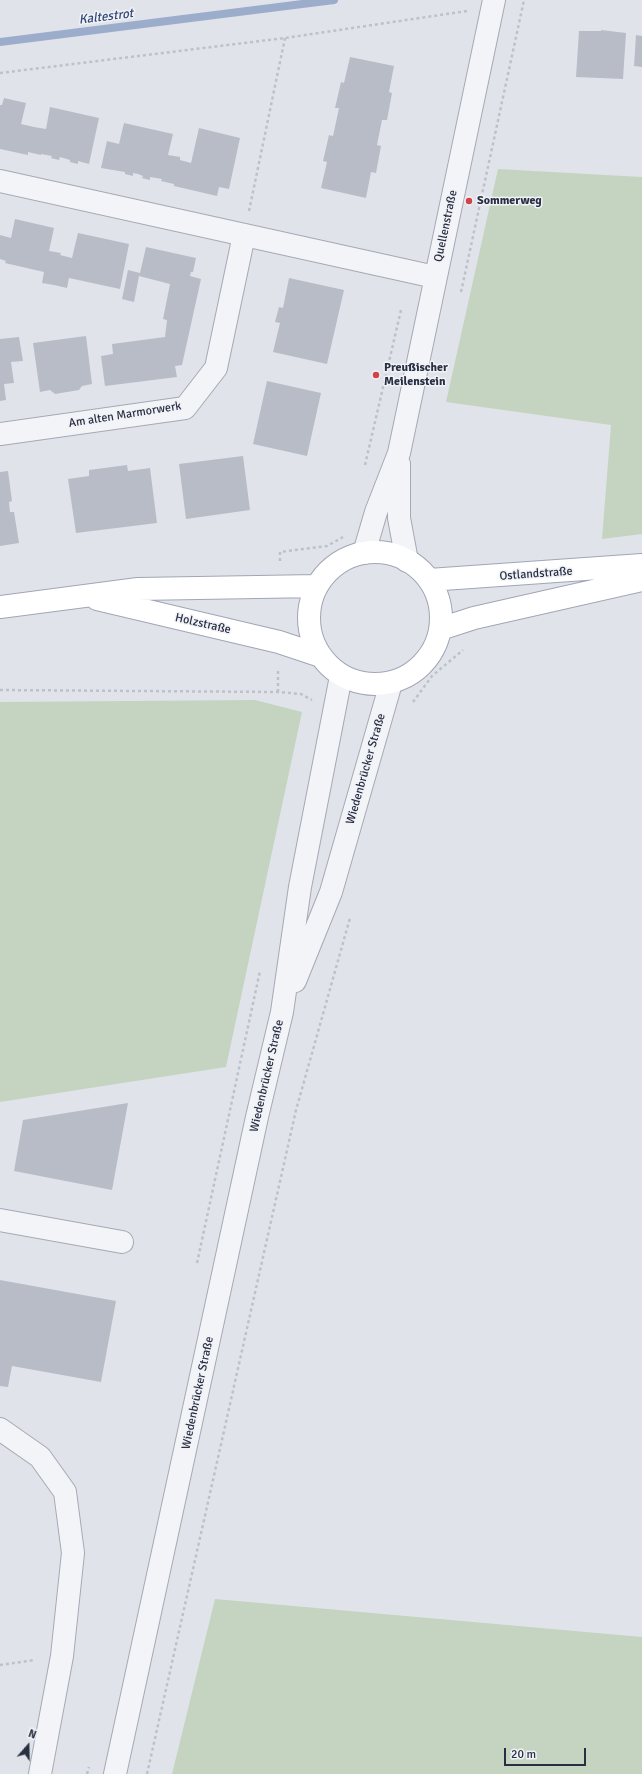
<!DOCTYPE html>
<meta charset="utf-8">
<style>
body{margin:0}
#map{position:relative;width:642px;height:1774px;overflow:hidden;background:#e1e3ea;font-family:Signika,sans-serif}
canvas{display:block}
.north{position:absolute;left:8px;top:1726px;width:40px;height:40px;-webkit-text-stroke:3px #f0f2f7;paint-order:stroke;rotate:20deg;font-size:11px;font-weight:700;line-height:16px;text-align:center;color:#292f42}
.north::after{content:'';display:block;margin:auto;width:14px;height:18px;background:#292f42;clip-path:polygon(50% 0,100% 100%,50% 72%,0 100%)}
.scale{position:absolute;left:504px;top:1748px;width:82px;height:18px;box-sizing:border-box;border:2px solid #292f42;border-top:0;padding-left:5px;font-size:12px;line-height:14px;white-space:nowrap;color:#292f42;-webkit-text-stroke:3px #f0f2f7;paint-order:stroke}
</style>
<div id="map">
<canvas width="642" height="1774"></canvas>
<div class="north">N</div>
<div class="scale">20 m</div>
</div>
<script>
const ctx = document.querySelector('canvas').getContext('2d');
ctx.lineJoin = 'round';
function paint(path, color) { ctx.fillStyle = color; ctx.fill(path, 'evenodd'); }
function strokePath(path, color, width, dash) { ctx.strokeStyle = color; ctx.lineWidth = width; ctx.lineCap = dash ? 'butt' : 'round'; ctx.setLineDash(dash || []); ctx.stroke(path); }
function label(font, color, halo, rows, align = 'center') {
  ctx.font = font + ' Signika,sans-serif'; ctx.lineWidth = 3; ctx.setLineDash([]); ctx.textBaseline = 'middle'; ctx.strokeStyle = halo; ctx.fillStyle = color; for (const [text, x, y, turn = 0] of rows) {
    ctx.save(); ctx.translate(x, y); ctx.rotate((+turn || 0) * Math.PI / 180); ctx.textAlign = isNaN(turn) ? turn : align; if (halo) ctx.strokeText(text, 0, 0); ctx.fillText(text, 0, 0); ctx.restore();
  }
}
const green = new Path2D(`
 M 498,169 L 642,177 L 642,534 L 602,539 L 611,425 L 446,402 Z
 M 255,700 L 302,712 L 226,1067 L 0,1102 L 0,702 Z
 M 215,1599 L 642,1637 L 642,1774 L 172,1774 Z`);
const stream = new Path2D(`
 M 0,42 L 334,0`);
const building = new Path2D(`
 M 601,30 L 626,33 L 623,79 L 576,77 L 579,31 L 601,31 Z
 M 636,35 L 642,36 L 642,67 L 634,66 Z
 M 350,57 L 394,66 L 389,92 L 392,93 L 387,120 L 382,120 L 377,145 L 381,146 L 376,173 L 371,172 L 366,198 L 321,188 L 327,162 L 323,161 L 329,135 L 333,136 L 339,108 L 335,108 L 341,82 L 344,83 Z
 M 4,98 L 26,103 L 21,124 L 34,127 L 46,129 L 50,107 L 99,118 L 89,164 L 78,161 L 78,164 L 70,162 L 70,160 L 60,157 L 59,160 L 51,158 L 52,156 L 41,154 L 41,155 L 28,152 L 28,155 L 0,149 L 0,105 L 2,105 Z
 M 124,123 L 173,134 L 168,155 L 180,157 L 180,160 L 191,163 L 199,128 L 240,138 L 229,189 L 219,187 L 217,196 L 174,186 L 174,184 L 161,181 L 162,179 L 150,177 L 150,180 L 142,178 L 143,176 L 138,174 L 133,173 L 133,176 L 125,174 L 125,172 L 101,168 L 107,141 L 119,144 Z
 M 15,219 L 54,228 L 49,251 L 61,253 L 60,255 L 72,258 L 78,233 L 129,244 L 120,289 L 69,278 L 67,288 L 54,285 L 42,283 L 44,272 L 5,263 L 6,261 L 0,259 L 0,235 L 11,238 Z
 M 146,247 L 196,258 L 193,272 L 191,272 L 190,276 L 201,279 L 182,365 L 175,366 L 177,377 L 105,386 L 101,356 L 113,354 L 112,344 L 165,337 L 167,320 L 163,319 L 170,284 L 139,276 L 134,302 L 122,299 L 128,270 L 140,273 Z
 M 289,278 L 344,290 L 327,364 L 273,352 L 280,323 L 275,322 L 279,307 L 283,308 Z
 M 86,336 L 92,384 L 82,386 L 79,390 L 55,394 L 50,390 L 40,392 L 33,343 Z
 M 19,337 L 23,361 L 11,362 L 14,383 L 4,384 L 6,400 L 0,401 L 0,339 Z
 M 267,381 L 321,393 L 307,456 L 253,444 Z
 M 243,456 L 250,510 L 186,519 L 179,464 Z
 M 127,465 L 128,471 L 150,468 L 157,523 L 76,533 L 68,479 L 89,476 L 89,470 Z
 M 8,471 L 12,501 L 9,502 L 10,512 L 14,512 L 19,543 L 0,546 L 0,472 Z
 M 128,1103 L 112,1190 L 14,1171 L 23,1120 Z
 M 0,1280 L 116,1301 L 101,1382 L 12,1366 L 8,1387 L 0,1386 Z`);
const path = new Path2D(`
 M 0,73 L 285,38 L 467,11
 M 249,211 L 285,38
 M 461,292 L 524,0
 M 365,465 L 401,310
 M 280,561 L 280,552 L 327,546 L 343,537
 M 0,690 L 278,692 L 301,694 L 312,700
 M 278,692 L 278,668
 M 413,702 L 432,676 L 463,650
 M 197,1263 L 260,971
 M 0,1665 L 35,1660
 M 87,1774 L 89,1767
 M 147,1774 L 296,1110 L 350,918`);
const minor = new Path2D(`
 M 0,181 L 435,277
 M 0,434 L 185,408 L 216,368 L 244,235
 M 399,464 L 399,518 L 407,561
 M 364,553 L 376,512 L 399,453 L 494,0
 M 295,981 L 331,892 L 391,683
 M 0,1220 L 122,1242
 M 0,1429 L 40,1457 L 65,1492 L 73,1553 L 62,1656 L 40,1774
 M 115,1774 L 257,1117 L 282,1012 L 300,887 L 341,676`);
const major = new Path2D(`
 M309 618a66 66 0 1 1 132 0a66 66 0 1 1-132 0Z
 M 429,580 L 642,565
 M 97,599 L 279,642 L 321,656
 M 0,607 L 138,589 L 317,586
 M 440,629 L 474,618 L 642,580`);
const markers = [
 [469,201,4,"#d04449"],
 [376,375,4,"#d04449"]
];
const poiNames = [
 ["Sommerweg",477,201],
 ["Preußischer",384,368],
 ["Meilenstein",384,382]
];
const streetNames = [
 ["Quellenstraße",446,226,-78],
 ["Am alten Marmorwerk",125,415,-9],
 ["Ostlandstraße",536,574,-4],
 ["Holzstraße",203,624,13],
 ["Wiedenbrücker Straße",366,769,-74],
 ["Wiedenbrücker Straße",267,1076,-77],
 ["Wiedenbrücker Straße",198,1393,-78]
];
const waterNames = [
 ["Kaltestrot",106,17,-7]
];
paint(green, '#c4d4c1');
strokePath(stream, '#9badca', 8);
paint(building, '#b8bcc7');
strokePath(minor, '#a6a9b4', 24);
strokePath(major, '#a0a6b6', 24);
strokePath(path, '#bec1c9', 2.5, [3, 3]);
strokePath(minor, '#f3f4f8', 22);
strokePath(major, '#fff', 22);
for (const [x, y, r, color] of markers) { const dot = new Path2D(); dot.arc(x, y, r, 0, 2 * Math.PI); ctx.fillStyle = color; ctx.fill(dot); strokePath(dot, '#f0f2f7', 1.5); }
label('bold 12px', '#292f42', '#f0f2f7', poiNames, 'left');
label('12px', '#292f42', '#f0f2f7', streetNames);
label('italic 13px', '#324976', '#f0f2f7', waterNames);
</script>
